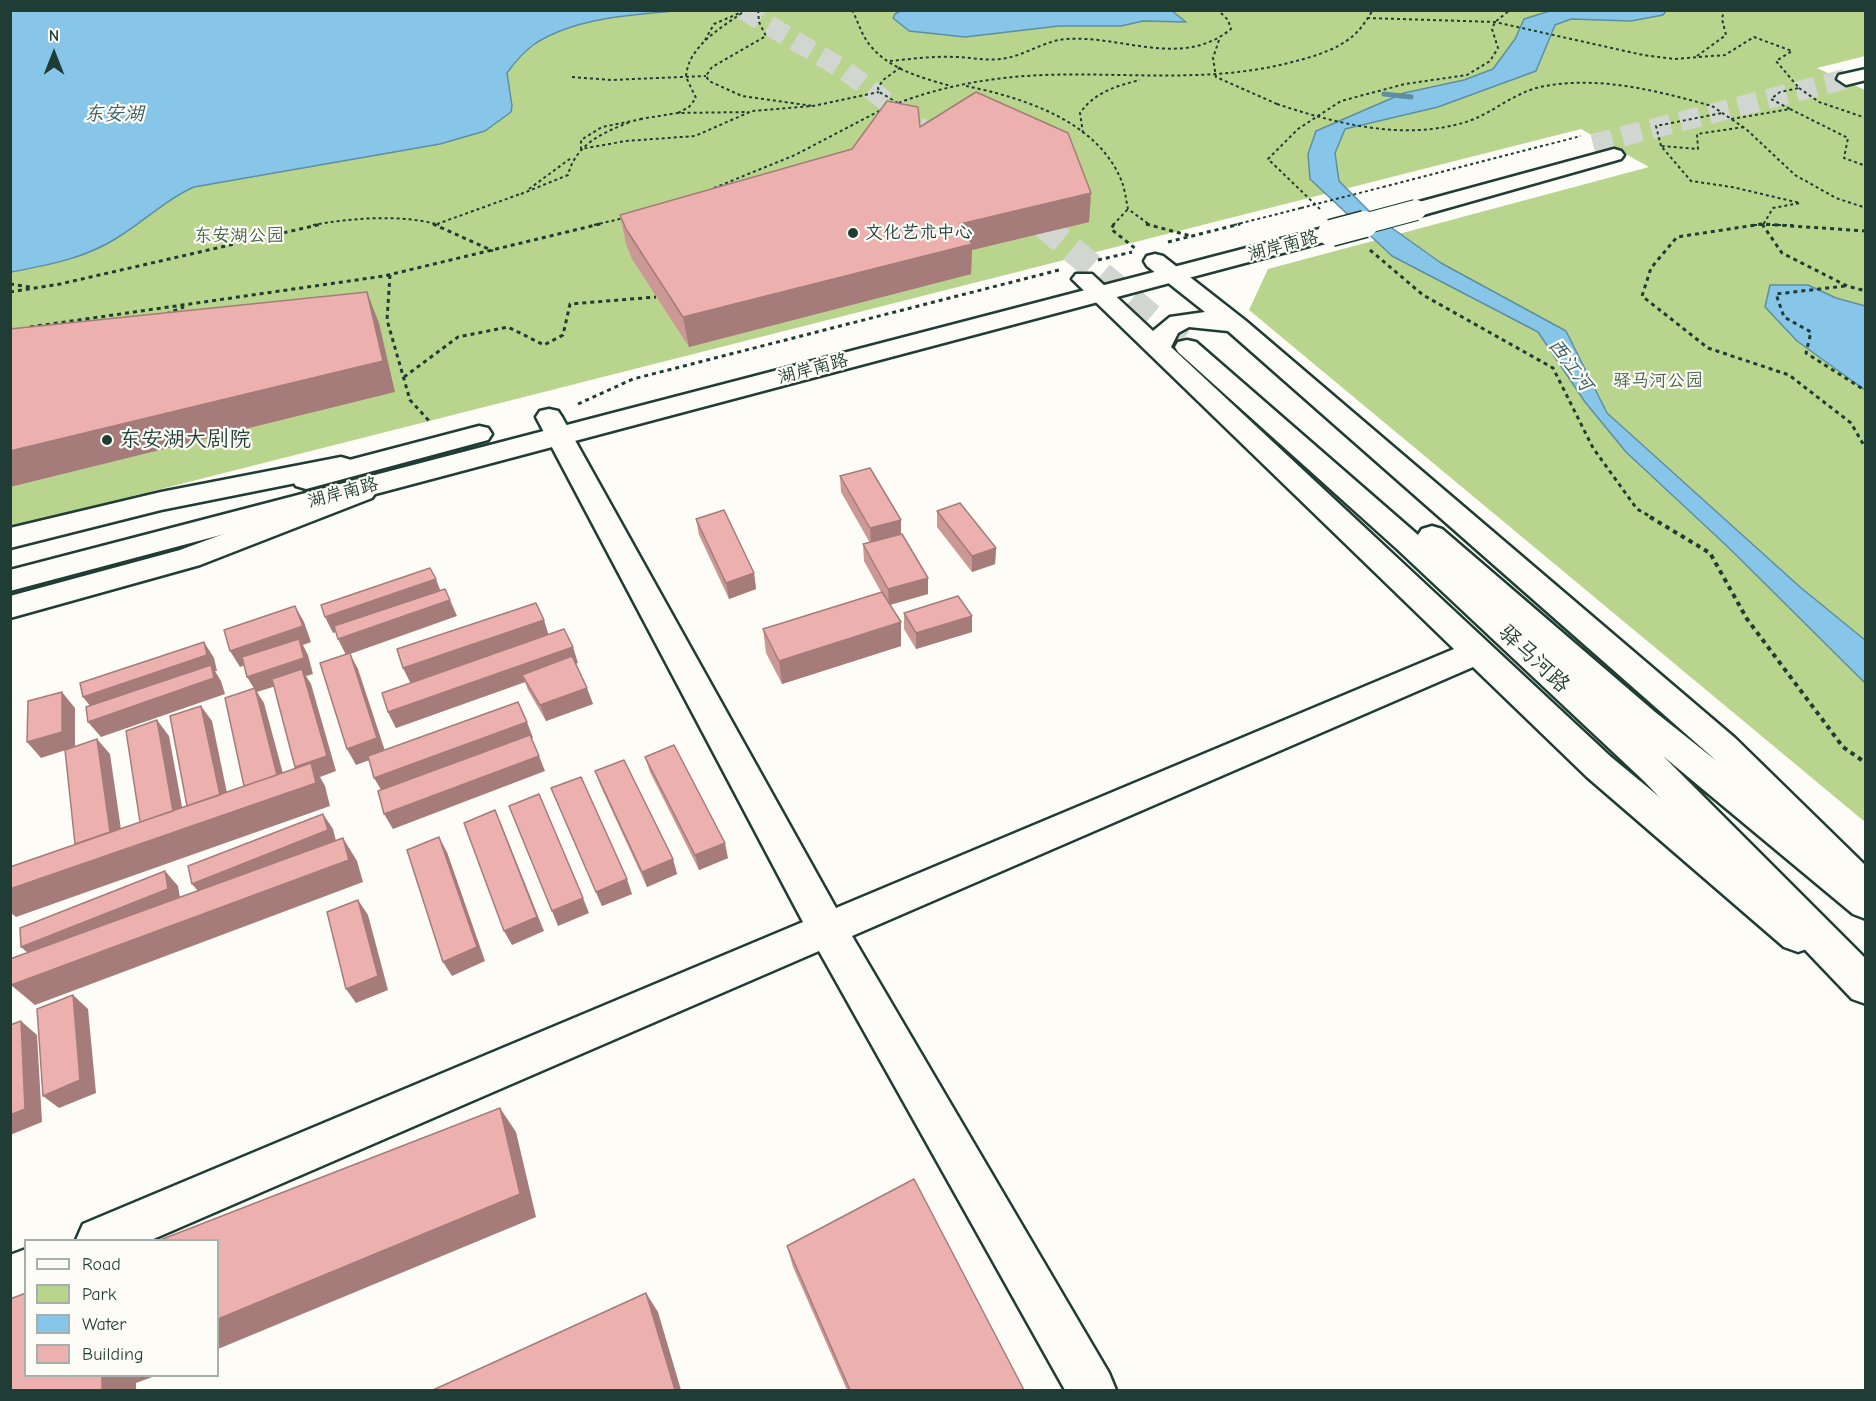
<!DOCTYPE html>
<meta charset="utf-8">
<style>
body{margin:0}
#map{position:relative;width:1876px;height:1401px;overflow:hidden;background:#fdfcf7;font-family:"Comic Neue",sans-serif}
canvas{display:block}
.frame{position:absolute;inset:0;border:12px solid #1f3d34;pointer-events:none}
.legend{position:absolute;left:24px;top:1239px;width:195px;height:138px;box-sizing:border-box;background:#fdfcf7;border:2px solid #a4b0a9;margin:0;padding:8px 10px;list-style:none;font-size:18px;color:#1f3d34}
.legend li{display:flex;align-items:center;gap:12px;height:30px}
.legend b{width:30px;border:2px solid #a4b0a9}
.north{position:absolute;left:24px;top:24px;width:60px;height:60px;-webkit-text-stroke:4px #fdfcf7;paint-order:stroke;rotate:0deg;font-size:16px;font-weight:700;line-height:24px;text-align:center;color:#1f3d34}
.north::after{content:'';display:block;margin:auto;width:21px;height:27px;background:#1f3d34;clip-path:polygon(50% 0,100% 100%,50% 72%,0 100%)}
</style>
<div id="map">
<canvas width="1876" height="1401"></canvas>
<div class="frame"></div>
<ul class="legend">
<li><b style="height:8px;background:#fdfcf7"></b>Road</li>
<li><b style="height:16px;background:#b9d58d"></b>Park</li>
<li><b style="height:16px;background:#87c6e8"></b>Water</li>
<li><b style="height:16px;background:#ecb1ae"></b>Building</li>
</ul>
<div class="north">N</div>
</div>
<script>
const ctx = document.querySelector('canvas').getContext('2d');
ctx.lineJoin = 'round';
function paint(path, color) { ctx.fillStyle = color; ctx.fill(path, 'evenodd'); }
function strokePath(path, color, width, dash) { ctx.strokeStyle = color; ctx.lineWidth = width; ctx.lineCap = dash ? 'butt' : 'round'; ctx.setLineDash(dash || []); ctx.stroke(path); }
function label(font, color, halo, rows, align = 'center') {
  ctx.font = font + ' "Comic Neue","LXGW WenKai TC",sans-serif'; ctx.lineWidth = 4.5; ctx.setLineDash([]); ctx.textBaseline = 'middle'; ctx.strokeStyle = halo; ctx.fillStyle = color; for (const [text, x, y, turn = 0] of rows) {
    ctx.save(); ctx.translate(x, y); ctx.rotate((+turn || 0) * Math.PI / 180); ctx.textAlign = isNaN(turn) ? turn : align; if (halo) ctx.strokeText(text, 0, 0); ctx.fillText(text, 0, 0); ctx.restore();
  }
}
const green = new Path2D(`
 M 11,11 L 1865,11 L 1865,56 L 1817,68 L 1865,90 L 1865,822 L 1249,310 L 1268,269 L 1649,167 L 1581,129 L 11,527 Z`);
const water = new Path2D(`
 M 11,10 L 675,10 L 675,11 C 629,15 576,18 536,43 C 524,51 515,62 507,73 L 512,106 L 511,112 L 485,131 L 440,144 L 194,187 C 167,199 145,220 120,236 C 87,258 49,265 11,272 Z
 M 902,10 L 1171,10 L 1186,22 L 1143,21 L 1121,26 L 1059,26 L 965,37 L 909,31 L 893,18 L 895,14 Z
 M 1553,10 L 1666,11 L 1663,15 L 1631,21 L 1571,19 L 1555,25 L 1536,71 L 1438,107 L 1345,129 L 1335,153 L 1339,181 L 1371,213 L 1441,263 L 1566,331 L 1607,413 L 1800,587 L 1865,640 L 1865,683 L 1729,548 L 1626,452 L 1585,402 L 1538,332 L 1392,256 L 1310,179 L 1308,154 L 1316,131 L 1404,93 L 1464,80 L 1493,69 L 1515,39 L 1524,19 Z
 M 1770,285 L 1808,285 L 1836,298 L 1865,306 L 1865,390 L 1797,341 L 1765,307 Z`);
const stream = new Path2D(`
 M 1384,94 L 1411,97`);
const majorTunnelFar1 = new Path2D(`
 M 743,10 L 846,71 L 921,128
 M 1593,144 L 1846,79
 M 1016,202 L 1043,225`);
const majorTunnel = new Path2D(`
 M 1042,224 L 1187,347`);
const pathFar2 = new Path2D(`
 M 852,10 C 858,21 861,34 869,44 C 888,69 922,78 951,86
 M 1367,18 L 1495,22 L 1643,55 L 1674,59 L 1725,55 L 1754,37 L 1792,51 L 1776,61 L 1799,88 L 1780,92 L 1771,99 L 1790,109 L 1731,119
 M 1219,40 L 1213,58 L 1216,77 L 1277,104
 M 1697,56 L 1726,35 L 1722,19 L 1724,10
 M 890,61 C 911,59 933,56 954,57 C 970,57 985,61 1000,59 C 1023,57 1043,41 1066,39 C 1122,35 1182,69 1231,29 L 1228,20 L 1218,10
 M 572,77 L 611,80 L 706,76
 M 966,86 C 1024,98 1098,121 1122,182 C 1125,190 1126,200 1128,209 L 1150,225
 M 1799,88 L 1819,102 L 1866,118
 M 898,103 L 879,92 L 878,88 L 883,80 L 901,67
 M 893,105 C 941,86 992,77 1044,75 C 1129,72 1213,84 1296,61 C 1316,56 1338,49 1354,35 C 1362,28 1367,19 1373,10
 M 1712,106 L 1746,129 L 1795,175 L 1836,198 L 1866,208
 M 1790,109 L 1848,138 L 1844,158 L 1866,166
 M 640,119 L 678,113 L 749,112
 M 642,119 L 602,127 L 581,140 L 581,149 L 626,141 L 695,136 L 752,111 L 813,106 L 879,92
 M 1744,127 L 1697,134 L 1698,149 L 1661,146 L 1691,181 L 1732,187 L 1800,203 L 1773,208 L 1763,225
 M 1083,133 L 1080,113 C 1095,92 1116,86 1140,80
 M 1661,146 L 1656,126 L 1722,113
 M 1383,187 L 1581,136
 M 714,188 L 795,155 L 883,109
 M 529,189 L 571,158
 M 521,194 L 568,175 C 576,144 602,133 630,122
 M 1320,209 L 1268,159 L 1298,129 L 1341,101 L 1405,84 L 1467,75 L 1490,61 L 1498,48 L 1492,29 L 1495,22 L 1510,10
 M 437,224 L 523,193
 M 313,225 C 350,218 403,214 439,225
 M 594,225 L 624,218
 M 1113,225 L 1128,209
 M 1234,225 L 1301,208
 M 1754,225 L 1795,225`);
const pathFar1 = new Path2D(`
 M 433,224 L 493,251
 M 1114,224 L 1111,229 L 1136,249
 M 1146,224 L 1191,236
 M 1762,224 L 1782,253 L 1847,286 L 1866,291
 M 1866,231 L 1762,224 L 1677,237 L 1651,268 L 1642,296 L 1708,348 L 1789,375 L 1851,423 L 1866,449
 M 1168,242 L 1240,224
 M 1370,250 L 1423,295 L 1553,368 L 1593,448 L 1637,509 L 1653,518
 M 1098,260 L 1132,252
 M 390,275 L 387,320 L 410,400 L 431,423
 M 10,284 L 30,287
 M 1845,286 L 1776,294 L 1784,317 L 1811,332 L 1806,353 L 1866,391
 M 10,292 L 60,284 L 322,224
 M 166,314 L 184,307
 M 30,327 L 384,276 L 600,224
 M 404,377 L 458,337 L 508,327 L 544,345 L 563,335 L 570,304 L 656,297
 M 578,404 L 633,379 L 1059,270`);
const path = new Path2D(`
 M 1650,517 L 1710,553 L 1747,619 L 1843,747 L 1866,763`);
const minor = new Path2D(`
 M 1155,254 L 1163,256 L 1246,321 L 1735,738 L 1864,864 L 1864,886 L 1851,891 L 1838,886 L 1711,756 L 1228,331 L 1189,327 L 1178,333 L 1171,347 L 1611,757 L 1812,923 L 1817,935 L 1812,947 L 1798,952 L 1784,947 L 1587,777 L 1473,667 L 852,936 L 1109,1373 L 1116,1390 L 1065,1390 L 819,951 L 151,1240 L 76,1240 L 83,1224 L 803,922 L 536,417 L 540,411 L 549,409 L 558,411 L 562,417 L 836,908 L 1454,649 L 1072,279 L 1076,274 L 1092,274 L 1153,331 L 1170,317 L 1205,312 L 1147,266 L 1144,261 L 1147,256 Z
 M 341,457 L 351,460 L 355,466 L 351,472 L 161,510 L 10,548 L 10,528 L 161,492 Z
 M 362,483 L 372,486 L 376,492 L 372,498 L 200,565 L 10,618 L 10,596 L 180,550 Z
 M 26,1249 L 26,1295 L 10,1301 L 10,1255 Z`);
const major = new Path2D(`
 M 1866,69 L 1866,80 L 1846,85 L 1837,79 L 1839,75 Z
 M 1614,149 L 1621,151 L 1624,155 L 1621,159 L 1416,217 L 1408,215 L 1405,210 L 1408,205 Z
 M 1331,226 L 1339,228 L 1342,233 L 1339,238 L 10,591 L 10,570 Z
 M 1187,340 L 1196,342 L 1418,535 L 1422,529 L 1432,526 L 1442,529 L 1655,712 L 1866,880 L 1866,919 L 1853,914 L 1663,756 L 1866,959 L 1866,1004 L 1852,999 L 1644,781 L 1397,549 L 1178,352 L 1175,347 L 1178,342 Z
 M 479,426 L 488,428 L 492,434 L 488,440 L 306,489 L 296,486 L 292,480 L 296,474 Z`);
const pathBridge = new Path2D(`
 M 758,10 L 759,22 L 766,36 L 712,67 L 706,76 L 709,81 L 742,96 L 813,106
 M 705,40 L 714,24 L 742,12
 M 1277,104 C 1337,124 1404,141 1466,122 C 1494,113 1515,91 1545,86 C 1601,76 1658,91 1712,106
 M 678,113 L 689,107 L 696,98 L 686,77 C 688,45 723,27 746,10
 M 1301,208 L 1383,187`);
const majorBridgeFar1 = new Path2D(`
 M 1360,225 L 1416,210`);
const majorBridge = new Path2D(`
 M 1331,233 L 1365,224`);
const wall = new Path2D(`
 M 920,127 L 1091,193 L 1089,222 L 972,250 L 971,274 L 689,347 L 632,259 L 626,244 L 620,215 L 852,149 Z
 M 840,476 L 901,520 L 901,534 L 928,594 L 890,605 L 901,622 L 901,646 L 782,684 L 766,653 L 763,629 L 881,592 L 864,561 L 863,544 L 870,543 L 841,492 Z
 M 937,511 L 996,548 L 995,564 L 972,572 L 937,527 Z
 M 696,519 L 754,573 L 756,589 L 729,599 L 699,535 Z
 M 904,613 L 972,632 L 916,649 L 904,629 Z
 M 548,634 L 578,663 L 576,663 L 593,704 L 546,721 L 528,690 L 525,682 L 396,728 L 388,712 L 411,683 L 403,668 Z
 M 645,757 L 728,858 L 699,870 L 650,772 Z
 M 595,771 L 673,859 L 677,874 L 647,887 L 601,787 Z
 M 551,788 L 632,894 L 602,906 Z
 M 787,1246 L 1024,1390 L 847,1390 L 793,1267 Z`);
const shadedWall = new Path2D(`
 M 1091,193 L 1089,222 L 972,250 L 971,274 L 689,347 L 683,317 L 960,224 Z
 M 367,292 L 379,323 L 395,392 L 10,487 L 10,451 Z
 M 901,520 L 901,536 L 871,544 L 870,528 Z
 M 996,548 L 995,564 L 972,572 L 972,556 Z
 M 754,573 L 756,589 L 729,599 L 726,583 Z
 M 928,578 L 928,594 L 889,605 L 888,589 Z
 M 436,579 L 442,595 L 333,633 L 325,617 Z
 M 450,600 L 457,616 L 350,654 L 358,669 L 386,754 L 356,765 L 347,749 L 346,655 L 338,639 Z
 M 295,606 L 304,622 L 311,642 L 303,645 L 308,655 L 313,674 L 306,676 L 311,684 L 336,771 L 320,777 L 325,786 L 330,806 L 16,917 L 10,912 L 10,889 L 89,862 L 97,739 L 110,754 L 124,850 L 152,840 L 157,720 L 169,736 L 186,828 L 201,706 L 212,721 L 231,812 L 256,804 L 255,690 L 247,677 L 301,645 L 240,667 L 230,651 ZM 304,677 L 295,767 L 305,782 L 288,792 L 264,703 L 257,692 Z
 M 972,616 L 972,632 L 916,649 L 916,633 Z
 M 544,620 L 549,636 L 411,684 L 403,668 Z
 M 901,622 L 901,646 L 782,684 L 779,661 Z
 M 204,642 L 214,658 L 217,671 L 215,671 L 221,681 L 225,694 L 101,737 L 88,722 L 95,712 L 83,697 Z
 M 573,647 L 578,663 L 526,681 L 522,675 L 525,682 L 396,728 L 388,712 Z
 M 587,688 L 593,704 L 546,721 L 540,705 Z
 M 62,692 L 75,708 L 75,747 L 41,758 L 27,742 Z
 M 527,722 L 533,738 L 383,793 L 374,778 Z
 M 539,756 L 545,771 L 393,829 L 384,814 Z
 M 495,810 L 502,826 L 544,931 L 512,945 L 504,931 Z
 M 323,814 L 333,829 L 337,845 L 204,898 L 192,884 Z
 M 439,837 L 447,852 L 485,961 L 452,976 L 443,962 Z
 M 343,838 L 357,861 L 363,882 L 35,1005 L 11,985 Z
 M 725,843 L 728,858 L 699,870 L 695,855 Z
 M 673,859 L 677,874 L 647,887 L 642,872 Z
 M 165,871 L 178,886 L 181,904 L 37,961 L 21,947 Z
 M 627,879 L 632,894 L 602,906 L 596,892 Z
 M 583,898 L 589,913 L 558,926 L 552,911 Z
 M 358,900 L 368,915 L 388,990 L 356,1003 L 346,989 Z
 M 73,995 L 88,1009 L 96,1093 L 59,1108 L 43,1096 Z
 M 21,1021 L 37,1035 L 42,1122 L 10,1135 L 10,1115 Z
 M 500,1108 L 516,1132 L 536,1217 L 218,1349 L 218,1319 Z
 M 646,1293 L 658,1312 L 681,1390 L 675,1390 Z
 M 102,1376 L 155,1376 L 136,1383 L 136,1390 L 102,1390 Z`);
const building = new Path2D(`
 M 976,92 L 1068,133 L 1091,193 L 960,224 L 972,244 L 683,317 L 626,229 L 620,215 L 852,149 L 887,101 L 918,107 L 920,127 Z
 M 367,292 L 383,361 L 10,451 L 10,329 Z
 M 870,468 L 901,520 L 870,528 L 840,476 Z
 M 960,503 L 996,548 L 972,556 L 937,511 Z
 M 724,510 L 754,573 L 726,583 L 696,519 Z
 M 902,534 L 928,578 L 888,589 L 863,544 Z
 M 430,568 L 436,579 L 325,617 L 321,605 Z
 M 445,589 L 450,600 L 338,639 L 334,626 Z
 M 882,592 L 901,622 L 779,661 L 763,629 Z
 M 958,596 L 972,616 L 916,633 L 904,613 Z
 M 536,603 L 544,620 L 403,668 L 397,649 Z
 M 295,606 L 303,626 L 230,651 L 224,630 Z
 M 564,629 L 573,647 L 388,712 L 382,693 Z
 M 299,639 L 304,658 L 247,677 L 242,657 Z
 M 204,642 L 207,655 L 83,697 L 80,683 Z
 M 350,653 L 377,738 L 347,749 L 320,663 Z
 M 572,656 L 587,688 L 540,705 L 522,675 Z
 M 211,665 L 214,678 L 88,722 L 86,707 Z
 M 302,669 L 327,756 L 295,767 L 272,679 Z
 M 255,688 L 277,775 L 244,786 L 225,698 Z
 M 62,692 L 62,732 L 27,742 L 28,701 Z
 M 518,702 L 527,722 L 374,778 L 368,756 Z
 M 201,706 L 220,795 L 187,806 L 170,716 Z
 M 157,720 L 173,811 L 140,822 L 126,731 Z
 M 530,735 L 539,756 L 384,814 L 378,791 Z
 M 97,739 L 110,832 L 75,844 L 65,750 Z
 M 674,745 L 725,843 L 695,855 L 645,757 Z
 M 624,760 L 673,859 L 642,872 L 595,771 Z
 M 311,763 L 316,783 L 10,889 L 10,867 Z
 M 581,777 L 627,879 L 596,892 L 551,788 Z
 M 539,794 L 583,898 L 552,911 L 509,806 Z
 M 495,810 L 537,917 L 504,931 L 464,823 Z
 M 323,814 L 328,830 L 192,884 L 188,866 Z
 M 439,837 L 477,947 L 443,962 L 407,850 Z
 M 343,838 L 349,860 L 11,985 L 10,959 Z
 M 165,871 L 168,889 L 21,947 L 20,928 Z
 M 358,900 L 378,976 L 346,989 L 327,912 Z
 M 73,995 L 80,1080 L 43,1096 L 37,1009 Z
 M 21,1021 L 25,1109 L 10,1115 L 10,1025 Z
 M 500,1108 L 520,1194 L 218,1319 L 218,1240 L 160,1240 Z
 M 914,1179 L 1024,1390 L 850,1390 L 787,1246 Z
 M 26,1293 L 26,1376 L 102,1376 L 102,1390 L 10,1390 L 10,1299 Z
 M 646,1293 L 675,1390 L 433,1390 Z`);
const markers = [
 [853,233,6,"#1f3d34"],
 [107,440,6,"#1f3d34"]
];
const farPoinames = [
 ["文化艺术中心",865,233]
];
const farParknames = [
 ["东安湖公园",239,236],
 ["驿马河公园",1658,381]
];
const farStreetnames = [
 ["湖岸南路",1283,246,-15],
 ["湖岸南路",813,369,-15],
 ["湖岸南路",343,493,-15]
];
const farWaternames = [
 ["东安湖",114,114],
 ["西江河",1570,365,53]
];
const poiNames = [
 ["东安湖大剧院",119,440]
];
const streetNames = [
 ["驿马河路",1534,659,43]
];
paint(green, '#b9d58d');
paint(water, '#87c6e8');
strokePath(water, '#5d8fa0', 1.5);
strokePath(stream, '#5d8fa0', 5);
strokePath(majorTunnelFar1, '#d1d6d0', 20, [20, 10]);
strokePath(majorTunnel, '#d1d6d0', 26, [26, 13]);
strokePath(minor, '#1f3d34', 5);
strokePath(major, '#1f3d34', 5);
strokePath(pathFar2, '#1f3d34', 2, [3, 3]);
strokePath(pathFar1, '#1f3d34', 3, [4, 4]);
strokePath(path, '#1f3d34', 4, [4.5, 4.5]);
paint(minor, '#fdfcf7');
paint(major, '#fdfcf7');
strokePath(majorBridgeFar1, '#1f3d34', 22, []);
strokePath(majorBridge, '#1f3d34', 29, []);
strokePath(pathBridge, '#1f3d34', 2, [3, 3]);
strokePath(majorBridgeFar1, '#fdfcf7', 20);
strokePath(majorBridge, '#fdfcf7', 26);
paint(wall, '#cb9896');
paint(shadedWall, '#a57c7a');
paint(building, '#ecb1ae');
strokePath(building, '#a57c7a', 1.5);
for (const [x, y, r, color] of markers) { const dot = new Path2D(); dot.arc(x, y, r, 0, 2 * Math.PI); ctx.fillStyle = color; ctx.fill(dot); strokePath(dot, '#fdfcf7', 2); }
label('18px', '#1f3d34', '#fdfcf7', farPoinames, 'left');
label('18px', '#46634a', '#fdfcf7', farParknames);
label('18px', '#1f3d34', '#fdfcf7', farStreetnames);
label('italic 20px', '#395f61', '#fdfcf7', farWaternames);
label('22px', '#1f3d34', '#fdfcf7', poiNames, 'left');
label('22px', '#1f3d34', '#fdfcf7', streetNames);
</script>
